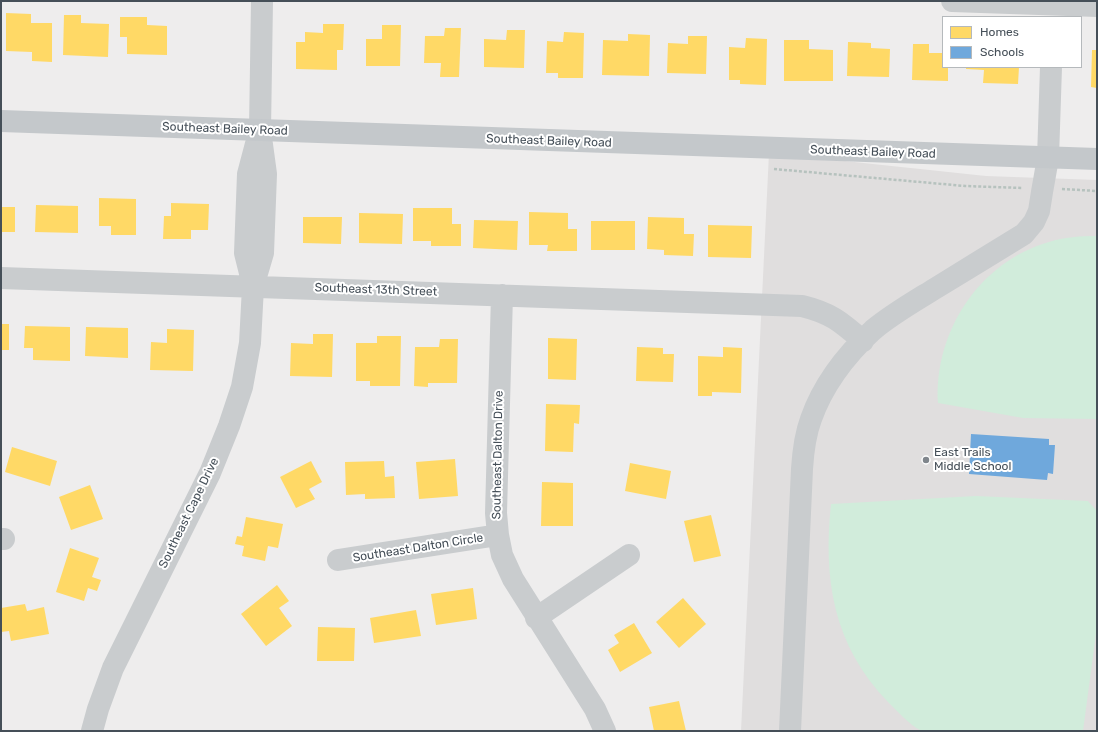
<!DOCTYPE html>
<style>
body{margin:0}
#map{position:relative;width:1098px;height:732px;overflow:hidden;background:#eeeded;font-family:Rubik,sans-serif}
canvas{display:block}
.frame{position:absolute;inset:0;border:2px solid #454f58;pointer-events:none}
.legend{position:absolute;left:942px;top:16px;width:140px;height:52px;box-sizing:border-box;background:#fff;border:1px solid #b5b9bc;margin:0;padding:5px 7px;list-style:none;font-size:12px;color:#454f58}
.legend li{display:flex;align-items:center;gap:8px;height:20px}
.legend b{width:20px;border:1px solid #b5b9bc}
</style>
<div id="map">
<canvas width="1098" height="732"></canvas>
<div class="frame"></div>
<ul class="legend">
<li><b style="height:11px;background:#ffd966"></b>Homes</li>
<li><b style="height:11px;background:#6fa8dc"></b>Schools</li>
</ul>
</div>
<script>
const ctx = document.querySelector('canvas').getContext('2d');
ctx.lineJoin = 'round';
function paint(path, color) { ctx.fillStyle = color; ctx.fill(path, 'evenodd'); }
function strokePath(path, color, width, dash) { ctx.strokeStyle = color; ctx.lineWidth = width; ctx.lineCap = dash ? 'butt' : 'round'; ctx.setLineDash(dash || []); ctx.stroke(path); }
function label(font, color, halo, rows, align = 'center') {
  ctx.font = font + ' Rubik,sans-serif'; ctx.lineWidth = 4; ctx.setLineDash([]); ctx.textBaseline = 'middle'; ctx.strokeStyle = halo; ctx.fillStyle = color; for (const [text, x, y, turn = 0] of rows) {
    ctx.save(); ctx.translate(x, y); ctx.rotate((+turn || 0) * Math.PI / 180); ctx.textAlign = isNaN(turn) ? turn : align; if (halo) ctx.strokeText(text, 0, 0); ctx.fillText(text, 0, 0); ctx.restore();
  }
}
const education = new Path2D(`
 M 769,153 L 986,176 L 1097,180 L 1097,731 L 741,731 Z`);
const green = new Path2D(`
 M 1097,236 L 1097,419 L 1023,418 L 938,403 C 934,332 979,262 1049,242 C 1064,237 1081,236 1097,236 Z
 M 976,496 L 1088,501 L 1097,511 L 1097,626 L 1083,731 C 1039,731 996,731 953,731 C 945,731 925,732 920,730 C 910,725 896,710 888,702 C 833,645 823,579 831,504 Z`);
const homes = new Path2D(`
 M 6,13 L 31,14 L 31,23 L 52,23 L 52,62 L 32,61 L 32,52 L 6,51 Z
 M 64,15 L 81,15 L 81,23 L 109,24 L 108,57 L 63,55 Z
 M 120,17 L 147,17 L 147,25 L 167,26 L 167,55 L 127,54 L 127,37 L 120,37 Z
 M 323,24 L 344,24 L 343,50 L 337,50 L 337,70 L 296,69 L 296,42 L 305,42 L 305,32 L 323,33 Z
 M 382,25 L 401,25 L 400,66 L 366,66 L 366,39 L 382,39 Z
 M 445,28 L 461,28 L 459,77 L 440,77 L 441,63 L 424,63 L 425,36 L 444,36 Z
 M 507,30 L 525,30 L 524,68 L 484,67 L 484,39 L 506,40 Z
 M 564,32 L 584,33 L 583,78 L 558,78 L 558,73 L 546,73 L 547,41 L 563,42 Z
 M 628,34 L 650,35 L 649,76 L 602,75 L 603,40 L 628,41 Z
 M 688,36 L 707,36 L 706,74 L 667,73 L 668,43 L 688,44 Z
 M 746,38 L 767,39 L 766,85 L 740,84 L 740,80 L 729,80 L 729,47 L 745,48 Z
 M 784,40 L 809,40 L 809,49 L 833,50 L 833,81 L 784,81 Z
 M 848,42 L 871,43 L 871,48 L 890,49 L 889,77 L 847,76 Z
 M 913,44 L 929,44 L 929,53 L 943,53 L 943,67 L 948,67 L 948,81 L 912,80 Z
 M 1092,50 L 1097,50 L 1097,88 L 1091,87 Z
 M 966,67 L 1019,67 L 1018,84 L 983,83 L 984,70 L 966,69 Z
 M 99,198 L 136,199 L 136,235 L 111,235 L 111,226 L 99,226 Z
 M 171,203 L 209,204 L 208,230 L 191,230 L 191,239 L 163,239 L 164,216 L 171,216 Z
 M 36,205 L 78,206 L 78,233 L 35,232 Z
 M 1,207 L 15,207 L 15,232 L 1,232 Z
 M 413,208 L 452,208 L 452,224 L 461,224 L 461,246 L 431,246 L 431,241 L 413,241 Z
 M 529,212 L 568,213 L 568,229 L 577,229 L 577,251 L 547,251 L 548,245 L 529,245 Z
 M 359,213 L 403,214 L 402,244 L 359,243 Z
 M 303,217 L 342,217 L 341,244 L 303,243 Z
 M 648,217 L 684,218 L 684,234 L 694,234 L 693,256 L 664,255 L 664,250 L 647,249 Z
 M 474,220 L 518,221 L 517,250 L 473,248 Z
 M 591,221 L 635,221 L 635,250 L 591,250 Z
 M 708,225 L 752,226 L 751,258 L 708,257 Z
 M 1,324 L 9,324 L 9,350 L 1,350 Z
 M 25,326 L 70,327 L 70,361 L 33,360 L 33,348 L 24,348 Z
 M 86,327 L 128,328 L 128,358 L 85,356 Z
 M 167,329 L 194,330 L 193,371 L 150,370 L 151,342 L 167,343 Z
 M 313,334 L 333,334 L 332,377 L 290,376 L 291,343 L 313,344 Z
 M 377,336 L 401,336 L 400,386 L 370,386 L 370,381 L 356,381 L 356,343 L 377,343 Z
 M 548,338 L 577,339 L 576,380 L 548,379 Z
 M 440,339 L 458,339 L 457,383 L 428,383 L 428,387 L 414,386 L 415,347 L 439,347 Z
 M 637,347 L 663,348 L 663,354 L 674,354 L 673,382 L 636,381 Z
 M 723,347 L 742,348 L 741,393 L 712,392 L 712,396 L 698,396 L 698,356 L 723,357 Z
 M 546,404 L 580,405 L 579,424 L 574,423 L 573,452 L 545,451 Z
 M 12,447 L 57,461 L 50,486 L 5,472 Z
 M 455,459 L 458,496 L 419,499 L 416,462 Z
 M 311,461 L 322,482 L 309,489 L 315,499 L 296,508 L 280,477 Z
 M 384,461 L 385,477 L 394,476 L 395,498 L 365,499 L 365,494 L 346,495 L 345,462 Z
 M 630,463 L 671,471 L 666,499 L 625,491 Z
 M 542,482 L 573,483 L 573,526 L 541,526 Z
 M 90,485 L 103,519 L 71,530 L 59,497 Z
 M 711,515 L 721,556 L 694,562 L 684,521 Z
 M 246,517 L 283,524 L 278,548 L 268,546 L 265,561 L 242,556 L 244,546 L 235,544 L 237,536 L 242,537 Z
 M 70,548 L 99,558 L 92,577 L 101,580 L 97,591 L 88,588 L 84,601 L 56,592 Z
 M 277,585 L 289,601 L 279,608 L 292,626 L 266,646 L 241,614 Z
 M 473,588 L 477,619 L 436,625 L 431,594 Z
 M 683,598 L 706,624 L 679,648 L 656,622 Z
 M 25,604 L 27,611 L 44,607 L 49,634 L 11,641 L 9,631 L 1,632 L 1,608 Z
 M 416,610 L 421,636 L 374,643 L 370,618 Z
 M 634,623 L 652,653 L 620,672 L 608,650 L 619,643 L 614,635 Z
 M 318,627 L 355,628 L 354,661 L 317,661 Z
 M 679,701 L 686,731 L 654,731 L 649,707 Z`);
const schools = new Path2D(`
 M 971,434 L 1049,439 L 1049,445 L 1055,445 L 1053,474 L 1048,473 L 1047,480 L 969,474 Z`);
const path = new Path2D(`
 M 774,169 L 965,186 L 1023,188
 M 1062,189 L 1097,191`);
const minor = new Path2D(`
 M 952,1 L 1097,6
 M 1,278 L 802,306 C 831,313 841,322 863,341
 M 253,285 L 245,253 L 248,174 L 257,140
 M 502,295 L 496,513 L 498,535 L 502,555 L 513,579 L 595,709 L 605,731
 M 1,539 L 4,539
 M 338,560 L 498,535
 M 536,618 L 629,555
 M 92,731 L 98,709 L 113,668 L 210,473 L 229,426 L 242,387 L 250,343 L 253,287 L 263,253 L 266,174 L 260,130 L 262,1
 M 790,731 L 802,469 C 803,453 805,435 811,419 C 823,385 847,354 873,330 C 892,314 915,301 936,288 C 965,270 995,252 1024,234 L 1034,222 L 1039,211 L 1042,192 L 1048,158 L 1051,67`);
const major = new Path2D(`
 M 1,121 L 1097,159`);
const markers = [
 [926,460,4,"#80868c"]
];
const streetNames = [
 ["Southeast Bailey Road",225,129,2],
 ["Southeast Bailey Road",549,141,2],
 ["Southeast Bailey Road",873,152,2],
 ["Southeast 13th Street",376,290,2],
 ["Southeast Dalton Drive",498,455,-89],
 ["Southeast Cape Drive",189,513,-64],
 ["Southeast Dalton Circle",418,548,-9]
];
const poiNames = [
 ["East Trails",934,453],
 ["Middle School",934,467]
];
paint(education, '#e0dede');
paint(green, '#d1ecdb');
paint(homes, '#ffd966');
paint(schools, '#6fa8dc');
strokePath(path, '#b6c2be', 2.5, [3, 2]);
strokePath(minor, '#c9ccce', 22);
strokePath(major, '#c4c8cb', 22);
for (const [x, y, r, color] of markers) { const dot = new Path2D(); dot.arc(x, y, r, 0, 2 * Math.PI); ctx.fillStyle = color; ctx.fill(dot); strokePath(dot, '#fff', 1.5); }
label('12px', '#454f58', '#fff', streetNames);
label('12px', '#454f58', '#fff', poiNames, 'left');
</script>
